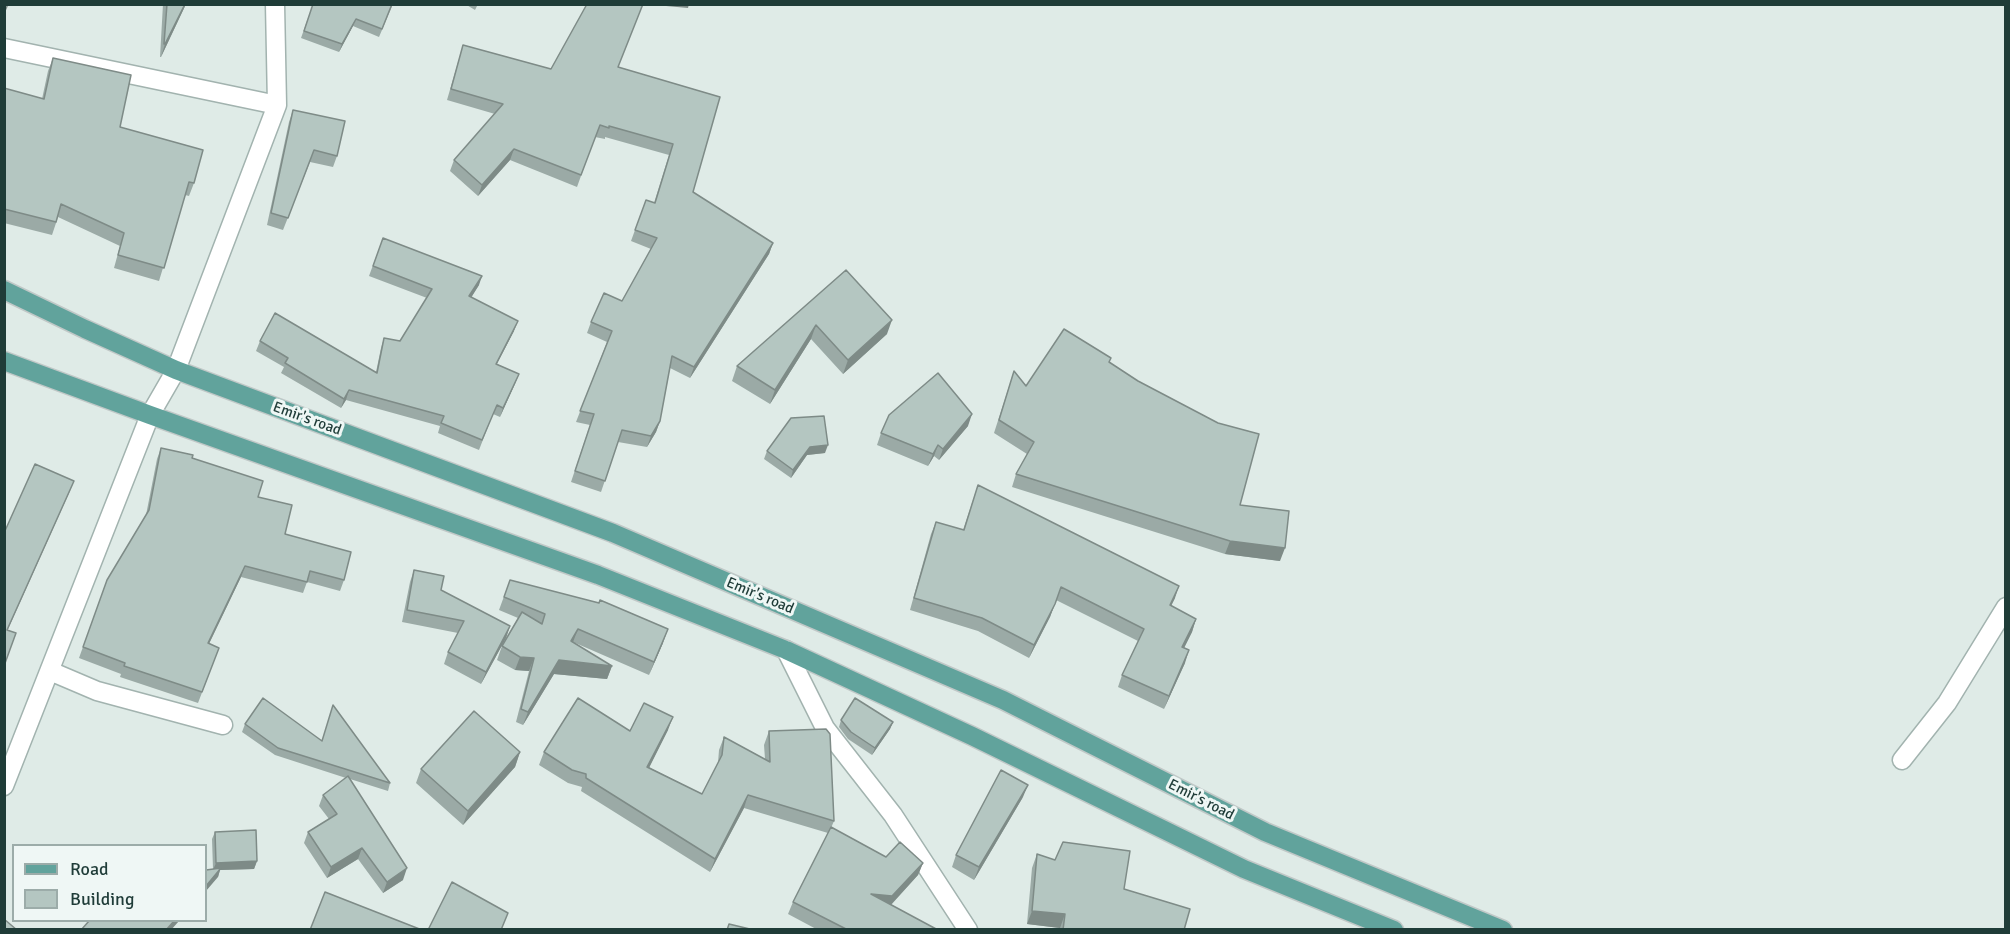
<!DOCTYPE html>
<style>
body{margin:0}
#map{position:relative;width:2010px;height:934px;overflow:hidden;background:#dfebe7;font-family:Signika,sans-serif}
canvas{display:block}
.frame{position:absolute;inset:0;border:6px solid #1f3c38;pointer-events:none}
.legend{position:absolute;left:12px;top:844px;width:195px;height:78px;box-sizing:border-box;background:#eff7f5;border:2px solid #9caca9;margin:0;padding:8px 10px;list-style:none;font-size:18px;color:#1f3c38}
.legend li{display:flex;align-items:center;gap:12px;height:30px}
.legend b{width:30px;border:2px solid #9caca9}
</style>
<div id="map">
<canvas width="2010" height="934"></canvas>
<div class="frame"></div>
<ul class="legend">
<li><b style="height:8px;background:#61a39c"></b>Road</li>
<li><b style="height:16px;background:#b4c6c1"></b>Building</li>
</ul>
</div>
<script>
const ctx = document.querySelector('canvas').getContext('2d');
ctx.lineJoin = 'round';
function strokePath(path, color, width, dash) { ctx.strokeStyle = color; ctx.lineWidth = width; ctx.lineCap = dash ? 'butt' : 'round'; ctx.setLineDash(dash || []); ctx.stroke(path); }
function paint(path, color) { ctx.fillStyle = color; ctx.fill(path, 'evenodd'); }
function label(font, color, halo, rows, align = 'center') {
  ctx.font = font + ' Signika,sans-serif'; ctx.lineWidth = 6; ctx.setLineDash([]); ctx.textBaseline = 'middle'; ctx.strokeStyle = halo; ctx.fillStyle = color; for (const [text, x, y, turn = 0] of rows) {
    ctx.save(); ctx.translate(x, y); ctx.rotate((+turn || 0) * Math.PI / 180); ctx.textAlign = isNaN(turn) ? turn : align; if (halo) ctx.strokeText(text, 0, 0); ctx.fillText(text, 0, 0); ctx.restore();
  }
}
const minor = new Path2D(`
 M 4,48 L 277,105
 M 786,650 L 825,728 L 893,815 L 968,930
 M 50,671 L 97,691 L 223,725
 M 1902,760 L 1947,703 L 2006,607
 M 4,786 L 150,415 L 176,370 L 277,105 L 275,4`);
const major = new Path2D(`
 M 4,290 L 85,329 L 176,370 L 613,533 L 1003,700 L 1265,832 L 1503,930
 M 4,361 L 150,415 L 598,575 L 786,650 L 972,736 L 1244,869 L 1394,930`);
const wall = new Path2D(`
 M 163,4 L 186,4 L 161,57 L 160,57 Z
 M 313,4 L 393,4 L 379,37 L 353,26 L 339,52 L 301,38 Z
 M 465,4 L 478,4 L 475,10 Z
 M 463,45 L 551,69 L 618,67 L 720,97 L 693,192 L 773,243 L 769,254 L 690,378 L 670,368 L 660,421 L 656,432 L 647,447 L 618,442 L 601,492 L 571,482 L 590,425 L 576,422 L 607,342 L 587,333 L 591,322 L 622,301 L 651,249 L 631,241 L 646,200 L 654,203 L 669,155 L 605,137 L 605,139 L 595,137 L 577,187 L 510,160 L 478,196 L 450,171 L 454,160 L 495,114 L 447,100 Z
 M 53,58 L 120,127 L 194,183 L 189,196 L 185,195 L 159,281 L 114,268 L 120,246 L 58,217 L 52,235 L 4,223 L 4,88 L 42,99 L 48,71 Z
 M 293,110 L 337,156 L 333,167 L 310,162 L 283,230 L 267,225 L 289,122 Z
 M 383,238 L 479,285 L 471,297 L 514,331 L 497,364 L 519,374 L 500,417 L 493,414 L 479,450 L 438,433 L 440,426 L 346,400 L 341,408 L 281,373 L 284,367 L 256,351 L 260,341 L 376,372 L 381,348 L 384,338 L 400,341 L 427,298 L 369,276 Z
 M 846,270 L 887,334 L 843,374 L 811,339 L 770,404 L 732,381 L 737,366 Z
 M 1110,362 L 1240,505 L 1280,561 L 1225,554 L 1012,487 L 1016,474 L 1027,454 L 994,433 L 1014,371 L 1026,386 Z
 M 968,426 L 939,460 L 934,456 L 928,466 L 877,445 L 881,433 Z
 M 161,448 L 192,458 L 258,497 L 285,534 L 344,580 L 340,591 L 307,582 L 303,593 L 241,577 L 209,644 L 219,648 L 198,703 L 120,677 L 121,674 L 79,658 L 107,580 L 146,515 L 157,459 Z
 M 767,451 L 825,453 L 807,455 L 791,478 L 764,459 Z
 M 978,485 L 1175,598 L 1171,606 L 1196,619 L 1192,632 L 1184,648 L 1185,663 L 1164,709 L 1118,687 L 1122,675 L 1138,641 L 1056,600 L 1050,617 L 1029,658 L 978,631 L 910,610 L 931,534 L 936,522 L 963,530 Z
 M 414,570 L 441,590 L 510,626 L 506,638 L 481,684 L 444,664 L 448,652 L 458,633 L 402,622 L 410,582 Z
 M 510,580 L 663,643 L 649,675 L 573,642 L 612,666 L 607,679 L 554,674 L 523,725 L 516,722 L 529,671 L 515,670 L 497,660 L 502,646 L 518,618 L 499,610 Z
 M 841,720 L 893,722 L 890,729 L 872,755 L 848,739 L 839,727 Z
 M 245,724 L 322,741 L 390,783 L 388,791 L 350,779 L 403,880 L 383,893 L 358,859 L 327,878 L 304,843 L 308,832 L 329,819 L 319,806 L 323,795 L 346,778 L 275,755 L 242,732 Z
 M 668,730 L 649,767 L 702,794 L 718,763 L 719,750 L 724,737 L 765,759 L 764,745 L 769,731 L 834,821 L 831,828 L 886,857 L 923,863 L 918,875 L 891,905 L 938,930 L 818,930 L 788,914 L 793,902 L 828,833 L 744,808 L 710,872 L 581,791 L 582,787 L 568,783 L 539,765 L 544,752 L 630,731 Z
 M 520,752 L 515,767 L 463,825 L 416,783 L 421,769 Z
 M 1023,797 L 974,880 L 952,867 L 956,855 Z
 M 215,832 L 257,861 L 254,869 L 220,870 L 218,877 L 213,869 L 212,839 Z
 M 1037,854 L 1124,889 L 1184,930 L 1059,930 L 1060,928 L 1027,924 L 1032,868 Z`);
const shadedWall = new Path2D(`
 M 185,4 L 186,4 L 161,57 L 165,44 Z
 M 644,4 L 689,4 L 688,8 Z
 M 356,19 L 353,26 L 339,52 L 342,44 Z
 M 514,149 L 510,160 L 478,196 L 482,185 Z
 M 773,243 L 769,254 L 690,378 L 694,367 Z
 M 482,276 L 479,285 L 466,306 L 469,296 Z
 M 892,320 L 887,334 L 843,374 L 848,360 Z
 M 518,321 L 514,331 L 492,373 L 496,364 Z
 M 816,325 L 811,339 L 770,404 L 775,390 Z
 M 519,374 L 515,384 L 500,417 L 503,408 Z
 M 349,390 L 346,400 L 341,408 L 344,399 Z
 M 972,414 L 968,426 L 939,460 L 943,449 Z
 M 660,421 L 656,432 L 647,447 L 651,436 Z
 M 828,445 L 825,453 L 807,455 L 791,478 L 793,470 L 810,447 Z
 M 938,445 L 934,456 L 928,466 L 933,454 Z
 M 74,481 L 69,493 L 4,638 L 7,630 Z
 M 1230,541 L 1285,548 L 1280,561 L 1225,554 Z
 M 245,566 L 241,577 L 204,654 L 208,643 Z
 M 1179,586 L 1175,598 L 1165,618 L 1170,605 Z
 M 1055,604 L 1050,617 L 1029,658 L 1034,645 Z
 M 1196,619 L 1192,632 L 1178,660 L 1182,647 Z
 M 510,626 L 506,638 L 481,684 L 486,672 Z
 M 578,629 L 573,642 L 571,641 Z
 M 668,629 L 663,643 L 649,675 L 654,662 Z
 M 1189,650 L 1185,663 L 1164,709 L 1169,696 Z
 M 520,657 L 534,658 L 529,671 L 515,670 Z
 M 559,660 L 612,666 L 607,679 L 554,674 L 523,725 L 528,712 Z
 M 673,717 L 668,730 L 643,780 L 647,767 Z
 M 893,722 L 890,729 L 872,755 L 875,748 Z
 M 520,752 L 515,767 L 463,825 L 468,811 Z
 M 1028,785 L 1023,797 L 974,880 L 979,867 Z
 M 748,795 L 744,808 L 710,872 L 715,859 Z
 M 362,848 L 358,859 L 327,878 L 331,867 Z
 M 257,861 L 254,869 L 220,870 L 218,877 L 206,891 L 206,886 L 216,863 Z
 M 923,863 L 918,875 L 887,909 L 871,894 Z
 M 407,868 L 403,880 L 383,893 L 387,882 Z
 M 1032,911 L 1065,914 L 1060,928 L 1027,924 Z
 M 174,921 L 179,921 L 171,930 L 166,930 Z`);
const building = new Path2D(`
 M 4,4 L 8,4 L 4,13 Z
 M 167,4 L 185,4 L 165,44 L 164,44 Z
 M 313,4 L 392,4 L 382,29 L 356,19 L 342,44 L 304,31 Z
 M 587,4 L 643,4 L 618,67 L 720,97 L 693,192 L 773,243 L 694,367 L 672,356 L 660,421 L 651,436 L 622,430 L 605,481 L 575,471 L 594,414 L 580,411 L 612,331 L 591,322 L 604,293 L 622,301 L 657,238 L 635,230 L 646,200 L 655,203 L 673,144 L 609,126 L 609,128 L 600,125 L 581,175 L 514,149 L 482,185 L 454,160 L 503,104 L 451,89 L 463,45 L 551,69 Z
 M 53,58 L 131,75 L 120,127 L 203,150 L 194,183 L 189,182 L 164,268 L 118,255 L 124,233 L 61,204 L 56,222 L 4,209 L 4,88 L 44,99 Z
 M 293,110 L 345,121 L 337,156 L 314,150 L 288,218 L 271,213 Z
 M 383,238 L 482,276 L 469,296 L 518,321 L 496,364 L 519,374 L 503,408 L 497,405 L 482,440 L 441,423 L 444,416 L 349,390 L 344,399 L 285,363 L 288,358 L 260,341 L 275,313 L 377,373 L 384,338 L 400,341 L 432,289 L 373,266 Z
 M 846,270 L 892,320 L 848,360 L 816,325 L 775,390 L 737,366 Z
 M 1064,329 L 1111,358 L 1109,362 L 1138,381 L 1218,423 L 1259,434 L 1240,505 L 1289,511 L 1285,548 L 1230,541 L 1016,474 L 1034,442 L 999,420 L 1014,371 L 1026,386 Z
 M 938,373 L 972,414 L 943,449 L 938,445 L 933,454 L 881,433 L 889,415 Z
 M 824,416 L 828,445 L 810,447 L 793,470 L 767,451 L 791,418 Z
 M 161,448 L 193,455 L 192,458 L 263,481 L 258,497 L 292,505 L 285,534 L 351,552 L 344,580 L 310,571 L 307,582 L 245,566 L 208,643 L 219,648 L 202,692 L 124,666 L 125,663 L 83,647 L 107,580 L 149,510 Z
 M 35,464 L 74,481 L 7,630 L 16,633 L 4,666 L 4,533 Z
 M 978,485 L 1179,586 L 1170,605 L 1196,619 L 1182,647 L 1189,650 L 1169,696 L 1122,675 L 1144,629 L 1061,587 L 1055,604 L 1034,645 L 982,618 L 914,598 L 936,522 L 964,530 Z
 M 414,570 L 444,576 L 441,590 L 510,626 L 486,672 L 448,652 L 464,621 L 407,610 Z
 M 510,580 L 599,603 L 600,600 L 668,629 L 654,662 L 578,629 L 571,641 L 612,666 L 559,660 L 528,712 L 521,709 L 534,658 L 520,657 L 502,646 L 522,612 L 542,624 L 545,614 L 504,597 Z
 M 263,698 L 322,741 L 333,705 L 390,783 L 278,748 L 245,724 Z
 M 578,698 L 630,731 L 644,703 L 673,717 L 647,767 L 702,794 L 722,755 L 724,737 L 770,762 L 769,731 L 826,729 L 830,734 L 834,821 L 748,795 L 715,859 L 586,778 L 586,774 L 572,770 L 544,752 Z
 M 855,698 L 893,722 L 875,748 L 851,732 L 841,720 Z
 M 474,711 L 520,752 L 468,811 L 421,769 Z
 M 1001,770 L 1028,785 L 979,867 L 956,855 Z
 M 348,776 L 407,868 L 387,882 L 362,848 L 331,867 L 308,832 L 337,814 L 323,795 Z
 M 831,827 L 886,857 L 900,842 L 923,863 L 892,896 L 871,894 L 938,930 L 848,930 L 793,902 Z
 M 256,830 L 257,861 L 216,863 L 215,832 Z
 M 1063,842 L 1130,851 L 1124,889 L 1190,909 L 1184,930 L 1063,930 L 1065,914 L 1032,911 L 1037,854 L 1055,860 Z
 M 221,868 L 206,886 L 206,870 Z
 M 452,882 L 508,913 L 501,930 L 428,930 Z
 M 325,892 L 422,930 L 310,930 Z
 M 4,919 L 17,930 L 4,930 Z
 M 89,921 L 174,921 L 166,930 L 81,930 Z
 M 729,924 L 754,930 L 727,930 Z`);
const streetNames = [
 ["Emir's road",307,419,20],
 ["Emir's road",760,596,23],
 ["Emir's road",1201,800,27]
];
strokePath(minor, '#a2b3af', 21);
strokePath(major, '#c0c8c7', 21);
strokePath(minor, '#fff', 18);
strokePath(major, '#61a39c', 18);
paint(wall, '#9baaa6');
paint(shadedWall, '#7e8b87');
paint(building, '#b4c6c1');
strokePath(building, '#7e8b87', 1.5);
label('15px', '#1f3c38', '#eff7f5', streetNames);
</script>
